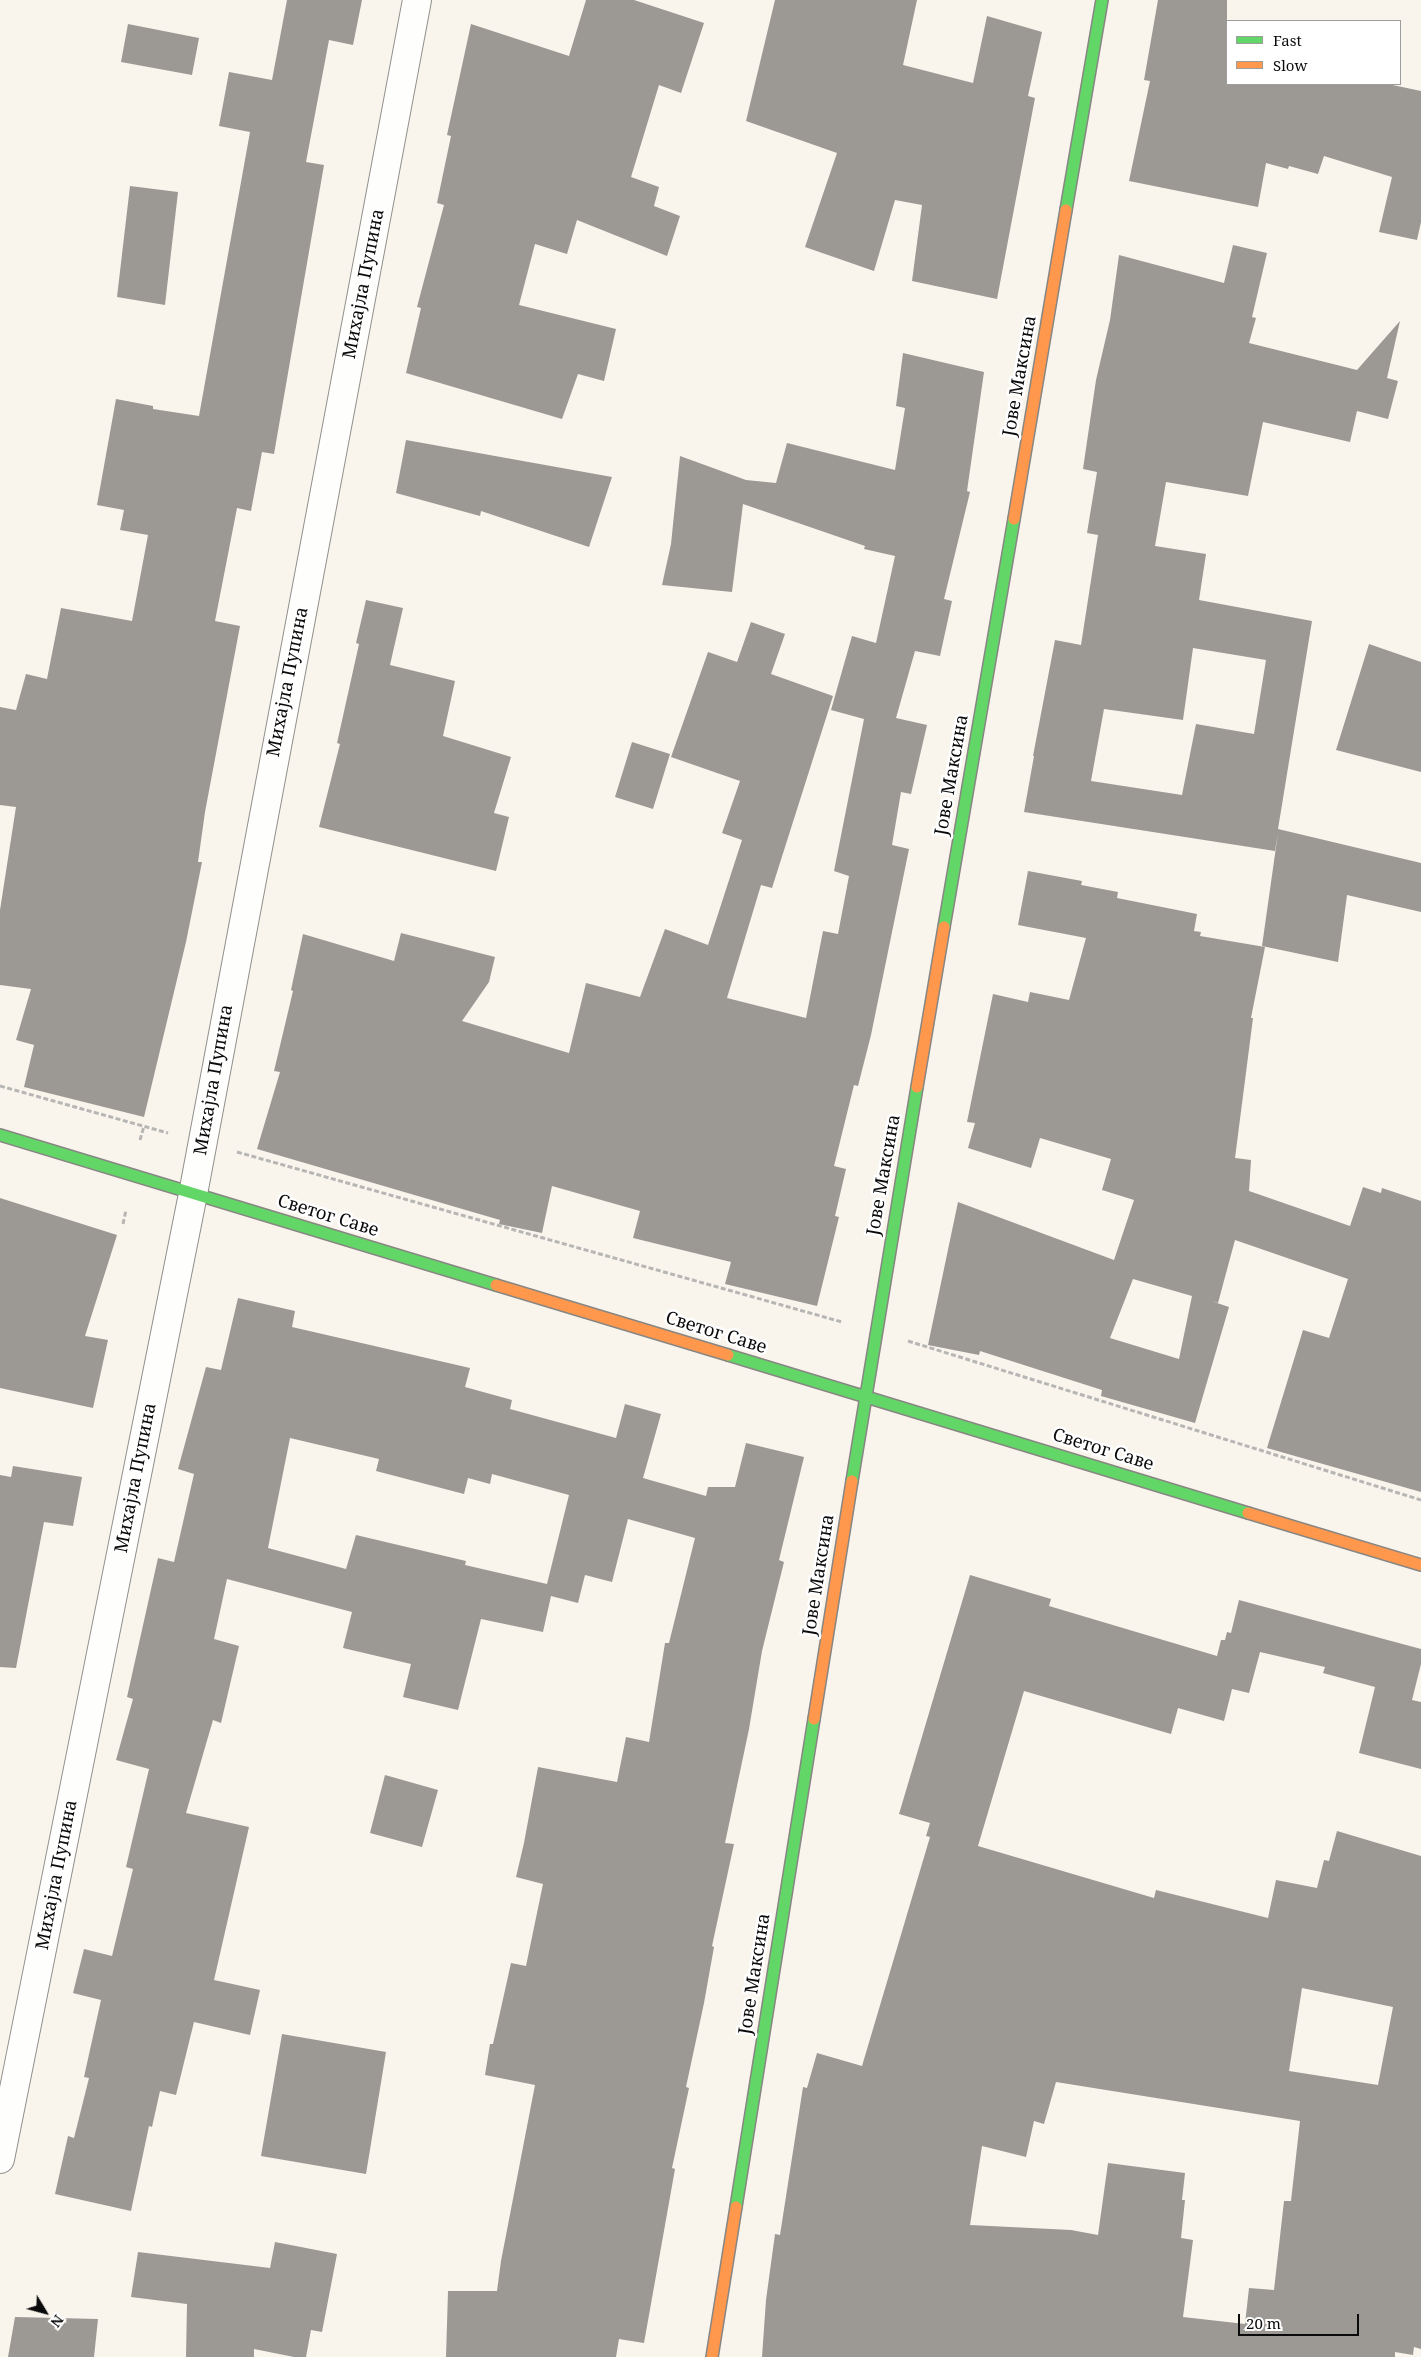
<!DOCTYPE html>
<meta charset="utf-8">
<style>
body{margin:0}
#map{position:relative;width:1421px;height:2357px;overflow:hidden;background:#f9f5ed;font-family:"Noto Serif",serif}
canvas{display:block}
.legend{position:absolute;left:1226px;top:20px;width:175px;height:65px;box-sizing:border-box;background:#fff;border:1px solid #9d9d9d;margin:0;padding:6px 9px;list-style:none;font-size:15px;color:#0a0a0a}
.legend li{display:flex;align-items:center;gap:10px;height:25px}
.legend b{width:25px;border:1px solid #9d9d9d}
.north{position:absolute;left:20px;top:2287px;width:50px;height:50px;-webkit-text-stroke:4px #fff;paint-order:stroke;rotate:127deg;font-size:14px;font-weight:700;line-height:20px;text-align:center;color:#0a0a0a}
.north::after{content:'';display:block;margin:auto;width:18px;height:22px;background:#0a0a0a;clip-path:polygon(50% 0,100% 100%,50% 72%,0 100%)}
.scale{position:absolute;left:1238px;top:2314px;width:121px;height:22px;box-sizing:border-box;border:2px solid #0a0a0a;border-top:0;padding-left:6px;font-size:15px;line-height:18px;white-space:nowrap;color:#0a0a0a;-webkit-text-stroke:4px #fff;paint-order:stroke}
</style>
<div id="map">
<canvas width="1421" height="2357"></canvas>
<ul class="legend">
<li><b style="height:6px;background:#63d668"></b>Fast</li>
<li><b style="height:6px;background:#ff974d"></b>Slow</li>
</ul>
<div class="north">N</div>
<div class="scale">20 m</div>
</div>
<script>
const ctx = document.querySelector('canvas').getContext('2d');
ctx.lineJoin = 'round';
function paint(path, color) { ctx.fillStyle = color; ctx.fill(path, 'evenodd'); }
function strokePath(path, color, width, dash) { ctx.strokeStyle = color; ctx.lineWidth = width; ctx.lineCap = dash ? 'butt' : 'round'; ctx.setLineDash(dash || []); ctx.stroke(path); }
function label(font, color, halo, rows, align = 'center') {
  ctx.font = font + ' "Noto Serif",serif'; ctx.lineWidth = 5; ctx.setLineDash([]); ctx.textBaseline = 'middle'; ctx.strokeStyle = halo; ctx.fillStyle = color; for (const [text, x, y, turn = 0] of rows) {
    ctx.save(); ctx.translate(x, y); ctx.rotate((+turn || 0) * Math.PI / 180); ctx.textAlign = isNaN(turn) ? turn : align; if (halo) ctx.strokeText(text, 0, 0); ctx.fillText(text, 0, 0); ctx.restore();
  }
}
const building = new Path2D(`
 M 287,0 L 362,0 L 353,45 L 329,40 L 306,162 L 324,165 L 274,454 L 262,452 L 251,511 L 237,508 L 215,621 L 240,626 L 205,812 L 198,862 L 202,862 L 186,942 L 144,1117 L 24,1087 L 34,1045 L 16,1040 L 31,989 L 0,985 L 0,910 L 16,807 L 0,805 L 0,707 L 16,710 L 26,674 L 47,679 L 61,608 L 132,621 L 148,535 L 120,530 L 124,510 L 97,505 L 116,399 L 153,406 L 153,409 L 199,416 L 250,132 L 219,126 L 229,72 L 272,80 Z
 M 586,0 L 634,0 L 704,23 L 681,93 L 659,85 L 631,177 L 659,187 L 654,206 L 680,216 L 667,256 L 577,220 L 567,254 L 535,244 L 519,305 L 616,329 L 604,381 L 578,374 L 562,419 L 406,373 L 421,308 L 417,307 L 444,205 L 437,203 L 451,136 L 447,135 L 471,24 L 569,56 Z
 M 775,0 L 917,0 L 903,65 L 973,83 L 987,16 L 1042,32 L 1028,96 L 1035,98 L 997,299 L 912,281 L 922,205 L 895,200 L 874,271 L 805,247 L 837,153 L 746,121 Z
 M 1158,0 L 1227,0 L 1227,84 L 1388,84 L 1421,91 L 1421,222 L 1417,240 L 1379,232 L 1392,177 L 1324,156 L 1318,174 L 1289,166 L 1288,169 L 1266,163 L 1258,207 L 1129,181 L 1150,81 L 1144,80 Z
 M 128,24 L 199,38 L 192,75 L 121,62 Z
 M 130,186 L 178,192 L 165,305 L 117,297 Z
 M 1233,245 L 1267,253 L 1252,317 L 1256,318 L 1249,343 L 1357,370 L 1400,321 L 1387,378 L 1398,381 L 1388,419 L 1357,411 L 1350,442 L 1263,422 L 1248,496 L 1166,482 L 1155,546 L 1206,554 L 1199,600 L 1312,621 L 1278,829 L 1421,863 L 1421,912 L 1347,895 L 1338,962 L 1262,946 L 1278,833 L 1275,851 L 1024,812 L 1034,756 L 1033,756 L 1055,640 L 1081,645 L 1098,535 L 1087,533 L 1097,472 L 1083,469 L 1096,380 L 1110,320 L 1119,255 L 1224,283 ZM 1193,648 L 1266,660 L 1254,734 L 1196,724 L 1182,795 L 1091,781 L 1104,709 L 1183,720 Z
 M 903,353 L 984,372 L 967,491 L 970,492 L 944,599 L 952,601 L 940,656 L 915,651 L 896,718 L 927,725 L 911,794 L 901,792 L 892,845 L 909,849 L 871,1035 L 858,1086 L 854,1085 L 834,1166 L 846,1169 L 835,1216 L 839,1217 L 817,1306 L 725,1284 L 731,1262 L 633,1238 L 640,1211 L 552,1186 L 542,1233 L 499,1224 L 500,1220 L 257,1149 L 280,1072 L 274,1071 L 293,991 L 291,990 L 303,934 L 394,961 L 401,933 L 495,957 L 489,982 L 462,1021 L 569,1053 L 586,983 L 640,997 L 665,929 L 708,945 L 742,840 L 722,833 L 740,781 L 671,757 L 708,652 L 737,662 L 751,622 L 785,634 L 771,674 L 833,696 L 772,888 L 761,885 L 727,998 L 806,1018 L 823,931 L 838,934 L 849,876 L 834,871 L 864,719 L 831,710 L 852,636 L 876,643 L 895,556 L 864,549 L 865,546 L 743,504 L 732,592 L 662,585 L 671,544 L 680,456 L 746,480 L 776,483 L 787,443 L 895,470 L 905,408 L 896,406 Z
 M 406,440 L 612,477 L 589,547 L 481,511 L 480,516 L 396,493 Z
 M 366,600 L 403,608 L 390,665 L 455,681 L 443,736 L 511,757 L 494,813 L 509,817 L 496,871 L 319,827 L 340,744 L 337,743 L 359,644 L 356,643 Z
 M 1369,644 L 1421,662 L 1421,772 L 1336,750 Z
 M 632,742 L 670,754 L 653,809 L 615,797 Z
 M 1028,871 L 1082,881 L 1081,885 L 1118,892 L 1117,898 L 1197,914 L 1194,931 L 1201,932 L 1200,936 L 1265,947 L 1251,1018 L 1253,1018 L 1235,1158 L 1251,1160 L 1249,1191 L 1350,1226 L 1363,1187 L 1381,1193 L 1382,1188 L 1421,1201 L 1421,1492 L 1267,1448 L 1303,1330 L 1329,1338 L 1348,1279 L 1235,1240 L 1218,1303 L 1211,1301 L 1229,1307 L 1195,1423 L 1101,1396 L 1102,1390 L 980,1351 L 979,1355 L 928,1345 L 958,1202 L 1114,1260 L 1134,1200 L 1102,1190 L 1111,1159 L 1040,1138 L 1031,1168 L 968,1148 L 975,1123 L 967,1122 L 993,994 L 1028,1002 L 1030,992 L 1069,1000 L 1086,938 L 1018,925 ZM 1133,1279 L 1192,1296 L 1179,1359 L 1110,1338 Z
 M 0,1198 L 117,1235 L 85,1336 L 108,1340 L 93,1408 L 0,1388 Z
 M 238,1298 L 295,1311 L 292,1327 L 470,1368 L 465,1387 L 512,1400 L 510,1409 L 616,1438 L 625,1404 L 661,1414 L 643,1478 L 706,1496 L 708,1487 L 735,1487 L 746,1443 L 804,1457 L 779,1560 L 784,1562 L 762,1651 L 749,1729 L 725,1843 L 734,1844 L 712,1946 L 714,1947 L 704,2003 L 686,2087 L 689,2088 L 672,2168 L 675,2169 L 644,2343 L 619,2339 L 616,2357 L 446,2357 L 448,2291 L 497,2291 L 501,2261 L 535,2085 L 485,2075 L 490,2044 L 493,2044 L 511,1963 L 526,1966 L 543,1884 L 516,1877 L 524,1843 L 538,1767 L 617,1782 L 626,1737 L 649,1742 L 665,1643 L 669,1643 L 695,1538 L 628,1519 L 612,1582 L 585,1575 L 578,1603 L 551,1596 L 543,1632 L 481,1619 L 458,1710 L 403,1697 L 411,1664 L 343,1648 L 352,1612 L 227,1579 L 214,1639 L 239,1646 L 221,1723 L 213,1720 L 186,1813 L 249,1827 L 214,1980 L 260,1990 L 250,2035 L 194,2022 L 176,2095 L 160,2091 L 152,2127 L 149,2126 L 131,2211 L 55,2194 L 68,2136 L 74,2138 L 89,2078 L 84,2077 L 101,2000 L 73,1993 L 84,1949 L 112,1956 L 133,1869 L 126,1867 L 149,1769 L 116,1760 L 133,1699 L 127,1697 L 158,1558 L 174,1562 L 194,1474 L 178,1469 L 206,1367 L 221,1370 ZM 290,1438 L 379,1459 L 376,1471 L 464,1494 L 468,1478 L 490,1484 L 492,1474 L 569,1495 L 547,1584 L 465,1565 L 466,1561 L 356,1535 L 346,1569 L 268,1548 Z
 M 13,1466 L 82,1477 L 73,1526 L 44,1522 L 16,1668 L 0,1667 L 0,1475 L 11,1477 Z
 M 970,1575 L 1051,1599 L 1049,1606 L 1217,1656 L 1221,1640 L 1225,1640 L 1227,1632 L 1231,1633 L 1239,1600 L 1421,1649 L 1421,1664 L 1412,1700 L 1421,1702 L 1421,1769 L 1359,1753 L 1375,1687 L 1323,1673 L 1325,1667 L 1260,1652 L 1249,1693 L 1232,1689 L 1224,1721 L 1178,1708 L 1171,1734 L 1024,1691 L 978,1846 L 1154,1898 L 1156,1890 L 1268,1918 L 1276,1880 L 1317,1888 L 1324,1860 L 1329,1861 L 1337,1831 L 1421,1856 L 1421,2349 L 1414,2347 L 1413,2355 L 1395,2352 L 1395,2357 L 762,2357 L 766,2300 L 775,2234 L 780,2235 L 803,2087 L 807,2088 L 817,2053 L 862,2066 L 930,1837 L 926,1836 L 930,1823 L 899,1814 ZM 1302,1988 L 1393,2007 L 1378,2085 L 1289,2071 ZM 1056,2082 L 1300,2121 L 1291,2201 L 1284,2201 L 1274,2290 L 1249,2288 L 1245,2324 L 1183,2317 L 1193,2240 L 1181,2238 L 1185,2200 L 1182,2200 L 1185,2173 L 1108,2163 L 1098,2235 L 1071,2230 L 970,2225 L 982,2146 L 1026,2157 L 1034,2121 L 1044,2124 Z
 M 385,1775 L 438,1790 L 422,1847 L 370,1833 Z
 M 282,2034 L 386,2052 L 366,2174 L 261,2156 Z
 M 275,2242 L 337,2254 L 322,2332 L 311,2330 L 306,2357 L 294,2357 L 254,2349 L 254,2357 L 186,2357 L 187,2304 L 131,2297 L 138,2252 L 270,2268 Z
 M 15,2317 L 98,2319 L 94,2357 L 8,2357 Z`);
const path = new Path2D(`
 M 0,1086 L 168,1133
 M 140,1140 L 144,1126
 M 237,1152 L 842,1322
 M 123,1224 L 126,1210
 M 908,1341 L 1421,1500`);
const street = new Path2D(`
 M 0,2159 L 193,1194 L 417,0`);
const fast = new Path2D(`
 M 1066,210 L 1102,0
 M 944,927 L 1014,519
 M 0,1135 L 496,1285
 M 728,1355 L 1248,1513
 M 852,1481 L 917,1087
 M 736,2207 L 814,1719`);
const slow = new Path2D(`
 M 1014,519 L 1066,210
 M 917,1087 L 944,927
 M 496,1285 L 728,1355
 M 1248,1513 L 1421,1565
 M 814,1719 L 852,1481
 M 712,2357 L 736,2207`);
const streetNames = [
 ["Михајла Пупина",364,284,-79],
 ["Јове Максина",1020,376,-80],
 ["Михајла Пупина",288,682,-79],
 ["Јове Максина",952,775,-80],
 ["Михајла Пупина",214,1080,-80],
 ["Јове Максина",884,1175,-80],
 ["Светог Саве",328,1216,17],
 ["Светог Саве",716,1333,17],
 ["Светог Саве",1103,1450,17],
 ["Михајла Пупина",136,1478,-79],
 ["Јове Максина",819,1575,-81],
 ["Михајла Пупина",57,1875,-79],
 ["Јове Максина",755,1974,-81]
];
paint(building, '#9c9893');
strokePath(street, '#92908c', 30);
strokePath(fast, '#888683', 14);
strokePath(slow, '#888683', 14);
strokePath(path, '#b7b6b5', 3, [5, 2.5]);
strokePath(street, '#fefefc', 28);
strokePath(fast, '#63d668', 11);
strokePath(slow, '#ff974d', 11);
label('18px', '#0a0a0a', '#fff', streetNames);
</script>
